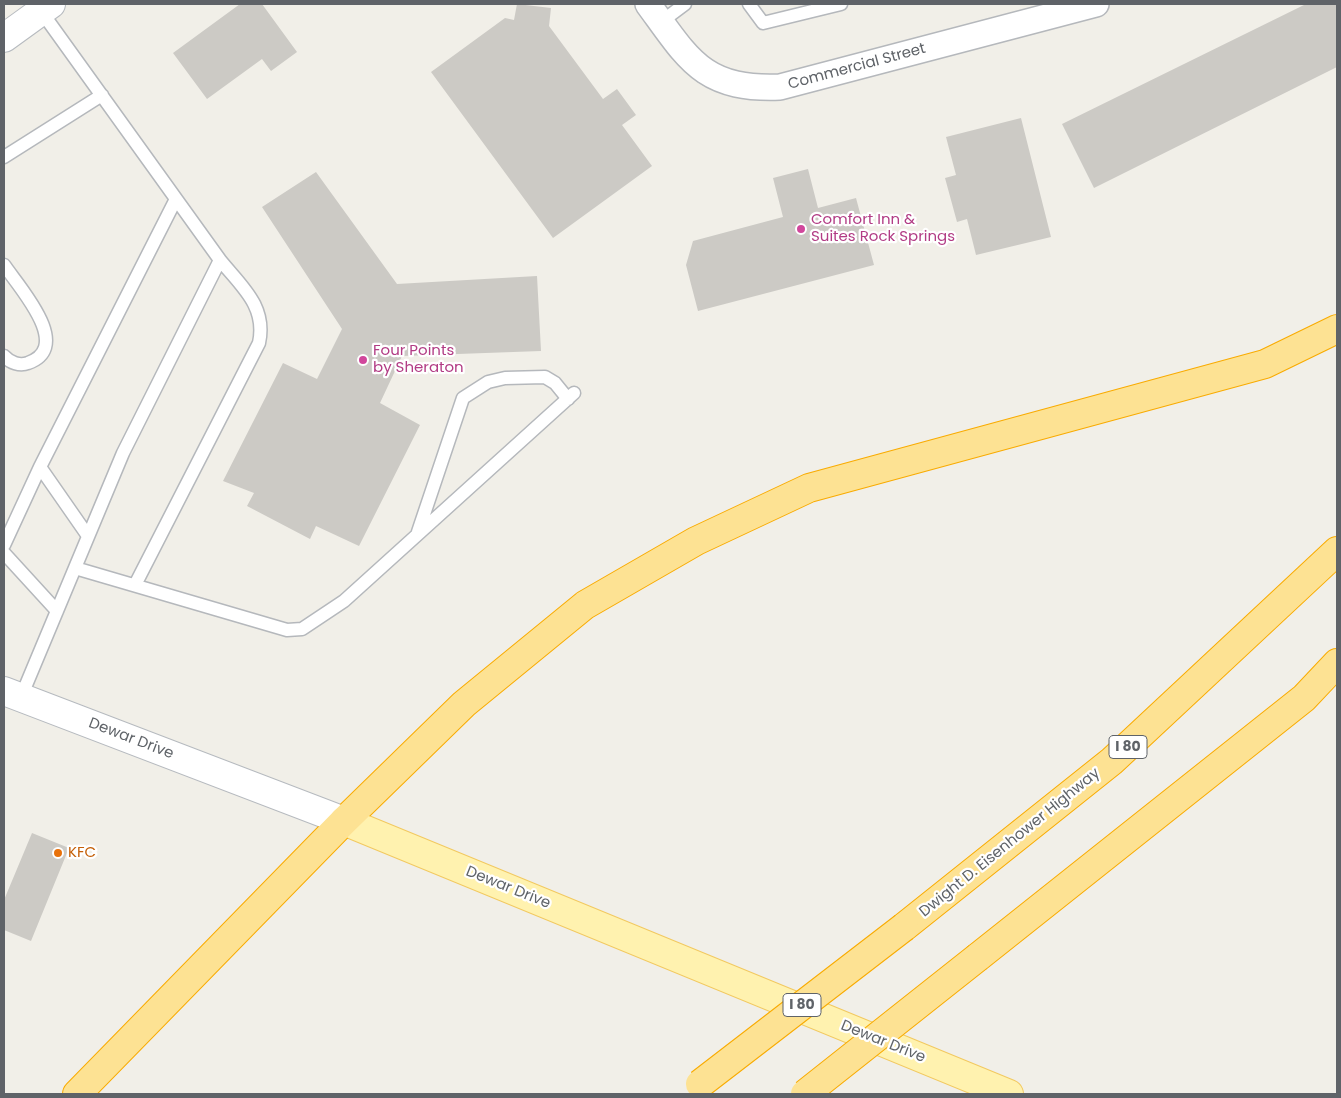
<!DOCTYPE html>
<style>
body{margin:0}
#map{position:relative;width:1341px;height:1098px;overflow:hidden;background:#f1efe8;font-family:Poppins,sans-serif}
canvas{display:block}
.frame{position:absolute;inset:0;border:5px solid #5f6368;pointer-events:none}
</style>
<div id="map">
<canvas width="1341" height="1098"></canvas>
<div class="frame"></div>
</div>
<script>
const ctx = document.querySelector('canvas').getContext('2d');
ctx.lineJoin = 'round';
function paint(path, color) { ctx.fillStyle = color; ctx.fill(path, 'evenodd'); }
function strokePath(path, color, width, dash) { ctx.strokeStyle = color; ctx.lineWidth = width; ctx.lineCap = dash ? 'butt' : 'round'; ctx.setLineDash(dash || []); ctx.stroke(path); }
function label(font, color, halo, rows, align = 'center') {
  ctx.font = font + ' Poppins,sans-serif'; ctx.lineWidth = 4.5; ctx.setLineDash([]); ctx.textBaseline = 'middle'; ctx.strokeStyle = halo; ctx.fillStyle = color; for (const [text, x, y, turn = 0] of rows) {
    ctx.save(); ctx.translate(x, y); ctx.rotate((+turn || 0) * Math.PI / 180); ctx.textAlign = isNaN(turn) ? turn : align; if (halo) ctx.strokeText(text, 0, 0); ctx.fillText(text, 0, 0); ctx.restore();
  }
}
const building = new Path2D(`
 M 240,4 L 262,4 L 297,52 L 271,71 L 262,59 L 207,99 L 173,53 Z
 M 517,4 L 551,8 L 549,26 L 603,99 L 617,89 L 636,115 L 622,125 L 652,166 L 553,238 L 431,72 L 505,18 L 514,20 Z
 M 1306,4 L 1337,4 L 1337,67 L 1094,188 L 1062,124 Z
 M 1021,118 L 1051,237 L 976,255 L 967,219 L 957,222 L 945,178 L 956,175 L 946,137 Z
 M 808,169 L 818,208 L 856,198 L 874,265 L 698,311 L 686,265 L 693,241 L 783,217 L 773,178 Z
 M 316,172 L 397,284 L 537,276 L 541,351 L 402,356 L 380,403 L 420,425 L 359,546 L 316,526 L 310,539 L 247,506 L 254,493 L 223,481 L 283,363 L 317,379 L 342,329 L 262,207 Z
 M 32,833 L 69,848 L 31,941 L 4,930 L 4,900 Z`);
const lane = new Path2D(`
 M 749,4 L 763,23 L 841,4
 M 661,22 L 685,4
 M 4,157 L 102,95
 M 4,265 C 19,287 74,347 28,363 C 20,366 10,363 4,356
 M 418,532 L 463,398 L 488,382 L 505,378 L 545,377 L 555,383 L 568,399
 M 88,536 L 40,467 L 176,199
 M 4,545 L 40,467
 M 4,553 L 57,611
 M 75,568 L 287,630 L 302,629 L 344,601 L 574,393
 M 135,585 L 259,343 C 267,306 241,286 220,260
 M 21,697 L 123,453 L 220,260 L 41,11`);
const street = new Path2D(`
 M 648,4 C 689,60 703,90 780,87 L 1096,4`);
const secondary = new Path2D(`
 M 4,38 L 51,4
 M 4,691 L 344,821`);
const primary = new Path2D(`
 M 344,821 L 1009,1094`);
const highway = new Path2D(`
 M 904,927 L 1112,761 L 1337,551
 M 978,957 L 1304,698 L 1337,663
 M 77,1094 L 344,821 L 464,704 L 585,605 L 696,541 L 809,488 L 1265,364 L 1337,329`);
const highwayBridge = new Path2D(`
 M 700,1084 L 904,927
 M 805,1094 L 978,957`);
const markers = [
 [801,229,5,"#d1479c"],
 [363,360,5,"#d1479c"],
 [58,853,5,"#e8710a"]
];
const shields = [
 [1128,747,38],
 [802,1005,38]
];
const shieldNames = [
 ["I 80",1128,747],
 ["I 80",802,1005]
];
const streetNames = [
 ["Commercial Street",857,67,-15],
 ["Dewar Drive",131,739,21],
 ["Dwight D. Eisenhower Highway",1010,843,-39],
 ["Dewar Drive",508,888,22],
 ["Dewar Drive",883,1042,22]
];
const hotelNames = [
 ["Comfort Inn &",811,220],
 ["Suites Rock Springs",811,237],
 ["Four Points",373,351],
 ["by Sheraton",373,368]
];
const foodNames = [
 ["KFC",68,853]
];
paint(building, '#cccac5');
strokePath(lane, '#b5b8bc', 15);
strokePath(street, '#b5b8bc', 28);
strokePath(secondary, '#b6babf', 30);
strokePath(primary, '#f2c960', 30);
strokePath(highway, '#f9ab00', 30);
strokePath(lane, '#fff', 12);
strokePath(street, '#fff', 25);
strokePath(secondary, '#fff', 28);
strokePath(primary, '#fff2af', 28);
strokePath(highway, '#fde293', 28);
strokePath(highwayBridge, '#f9ab00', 30, []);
strokePath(highwayBridge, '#fde293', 28);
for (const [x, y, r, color] of markers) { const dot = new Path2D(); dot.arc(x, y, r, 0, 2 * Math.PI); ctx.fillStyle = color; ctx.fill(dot); strokePath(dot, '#fff', 2); }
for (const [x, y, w] of shields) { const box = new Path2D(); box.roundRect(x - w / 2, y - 11.5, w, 23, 4); ctx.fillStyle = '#fff'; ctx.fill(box); strokePath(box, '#5f6368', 1); }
label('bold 14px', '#5f6368', null, shieldNames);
label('15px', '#5f6368', '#fff', streetNames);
label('15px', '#b23c85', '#fff', hotelNames, 'left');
label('15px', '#c56008', '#fff', foodNames, 'left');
</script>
